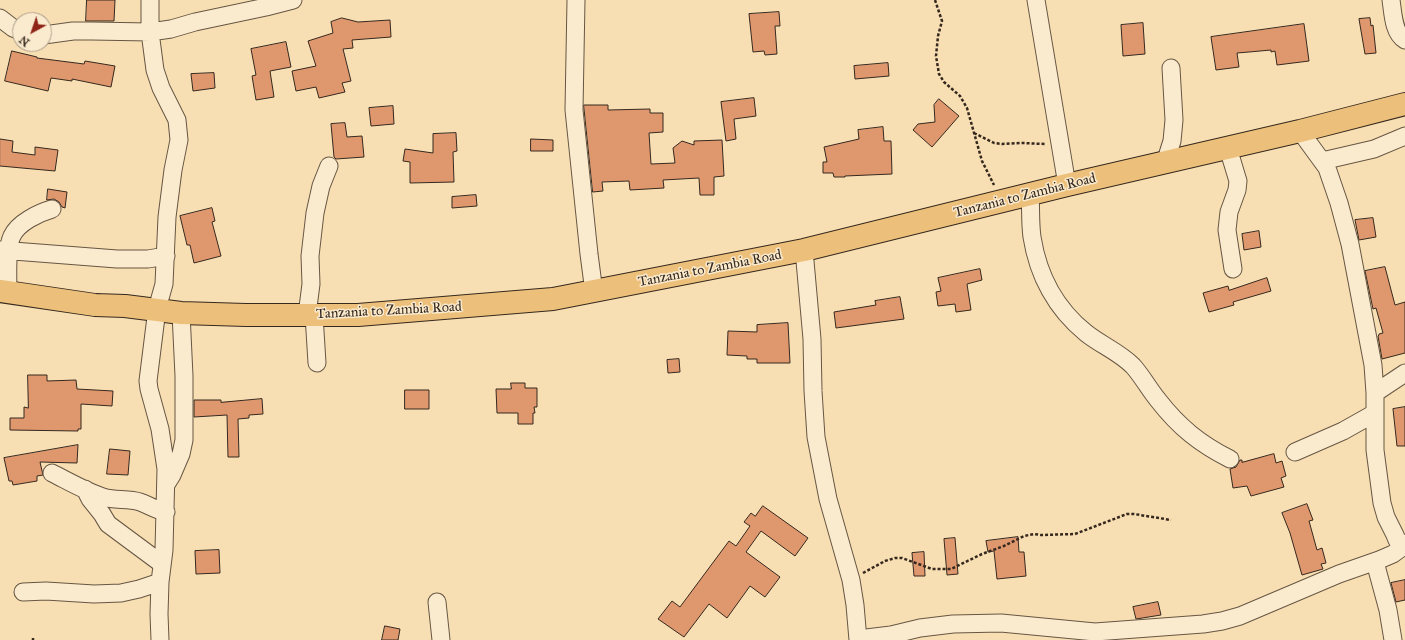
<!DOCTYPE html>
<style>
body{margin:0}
#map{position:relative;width:1405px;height:640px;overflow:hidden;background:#f8dfb3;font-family:"IM FELL Great Primer",serif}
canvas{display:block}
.north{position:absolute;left:12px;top:12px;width:40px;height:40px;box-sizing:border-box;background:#faeace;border:1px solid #ab9c88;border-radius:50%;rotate:220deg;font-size:11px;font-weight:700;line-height:16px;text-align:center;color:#35281e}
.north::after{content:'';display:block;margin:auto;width:14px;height:18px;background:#8f2418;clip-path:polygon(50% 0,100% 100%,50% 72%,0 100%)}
</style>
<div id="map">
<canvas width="1405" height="640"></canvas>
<div class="north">N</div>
</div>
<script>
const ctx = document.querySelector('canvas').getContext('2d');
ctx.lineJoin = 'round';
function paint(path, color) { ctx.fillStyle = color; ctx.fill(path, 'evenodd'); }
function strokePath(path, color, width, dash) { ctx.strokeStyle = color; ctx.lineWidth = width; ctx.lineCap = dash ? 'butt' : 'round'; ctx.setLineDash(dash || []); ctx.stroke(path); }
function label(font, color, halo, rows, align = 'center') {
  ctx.font = font + ' "IM FELL Great Primer",serif'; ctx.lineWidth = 3; ctx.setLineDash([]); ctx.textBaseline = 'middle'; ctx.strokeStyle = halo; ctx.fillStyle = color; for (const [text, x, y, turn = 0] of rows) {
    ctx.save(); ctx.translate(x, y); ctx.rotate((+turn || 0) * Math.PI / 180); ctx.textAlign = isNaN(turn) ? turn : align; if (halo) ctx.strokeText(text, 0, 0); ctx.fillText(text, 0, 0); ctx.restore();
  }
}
const building = new Path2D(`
 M 87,0 L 115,0 L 114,21 L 86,21 Z
 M 779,12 L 780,26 L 775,26 L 777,54 L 765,55 L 764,51 L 753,52 L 749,14 Z
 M 342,18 L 358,22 L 390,20 L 391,37 L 352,40 L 353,48 L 343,49 L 351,81 L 342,83 L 345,92 L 319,98 L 316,87 L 296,91 L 292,71 L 316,66 L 308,41 L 333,33 L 331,22 Z
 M 1370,18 L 1371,26 L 1373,25 L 1376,53 L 1365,54 L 1359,19 Z
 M 1143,23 L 1145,54 L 1123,56 L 1121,25 Z
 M 1304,24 L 1309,61 L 1277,65 L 1275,51 L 1271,52 L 1271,50 L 1249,52 L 1237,53 L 1239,67 L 1216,70 L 1211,37 Z
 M 286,42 L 291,67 L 270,71 L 274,97 L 256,100 L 252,76 L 256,75 L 251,49 Z
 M 12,51 L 37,57 L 37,58 L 84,64 L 85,61 L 115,66 L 111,87 L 72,79 L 72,81 L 51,78 L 48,91 L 5,81 Z
 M 888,63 L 889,76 L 855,79 L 854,66 Z
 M 214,73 L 215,88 L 193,91 L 191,74 Z
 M 754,98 L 756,116 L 734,119 L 736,139 L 726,141 L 721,102 Z
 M 939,99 L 959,116 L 932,147 L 913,130 L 918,124 L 935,122 L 934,105 Z
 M 584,105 L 608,105 L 608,110 L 650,109 L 650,113 L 663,113 L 663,132 L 649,133 L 651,164 L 675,163 L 673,148 L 682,141 L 694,145 L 694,141 L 722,140 L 724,176 L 714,177 L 714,195 L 700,195 L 699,178 L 663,180 L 664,188 L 630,190 L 629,181 L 602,182 L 603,191 L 593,192 Z
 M 393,106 L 394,124 L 371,126 L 369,108 Z
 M 345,123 L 347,137 L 362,136 L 364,157 L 336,159 L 334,157 L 331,124 Z
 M 883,127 L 884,141 L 891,141 L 892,174 L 845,176 L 845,177 L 834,177 L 833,173 L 823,173 L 823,162 L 827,162 L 824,147 L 859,139 L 858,130 Z
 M 456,133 L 457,151 L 453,152 L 454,182 L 410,183 L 410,162 L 403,161 L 405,149 L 433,153 L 433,134 Z
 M 0,139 L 13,141 L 12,152 L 35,155 L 35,147 L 58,150 L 55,171 L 0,166 Z
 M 531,139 L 553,140 L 553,151 L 531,151 Z
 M 48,189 L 67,192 L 65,208 L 62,207 L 59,202 L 54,199 L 47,200 Z
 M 476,195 L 477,206 L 452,208 L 452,197 Z
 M 212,208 L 215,221 L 212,222 L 221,256 L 194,263 L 190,245 L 187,245 L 180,216 Z
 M 1373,218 L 1376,237 L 1359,240 L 1355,220 Z
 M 1259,231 L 1261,247 L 1244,250 L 1242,234 Z
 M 1385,267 L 1395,305 L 1405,302 L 1405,353 L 1382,359 L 1378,336 L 1379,335 L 1379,334 L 1383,333 L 1376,308 L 1373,309 L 1365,271 Z
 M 980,269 L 982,280 L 967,284 L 971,310 L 956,312 L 955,304 L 938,306 L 936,292 L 941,291 L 938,278 Z
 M 1267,278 L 1271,291 L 1233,302 L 1234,305 L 1209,312 L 1203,293 L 1228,286 L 1229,290 Z
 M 900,297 L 904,319 L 836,328 L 834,312 L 876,305 L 875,301 Z
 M 788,323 L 790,363 L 757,363 L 757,359 L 747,359 L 747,356 L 727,355 L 728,331 L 757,332 L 757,325 Z
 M 679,359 L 680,372 L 668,373 L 667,360 Z
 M 28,375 L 47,375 L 47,381 L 76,380 L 77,389 L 113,391 L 112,406 L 81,404 L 81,429 L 78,429 L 78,431 L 10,430 L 10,418 L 24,418 L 24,407 L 28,408 Z
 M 511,383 L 525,383 L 525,388 L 537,388 L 537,407 L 534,407 L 535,413 L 533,413 L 533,424 L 518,424 L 518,413 L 497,413 L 496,389 L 511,389 Z
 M 405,390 L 429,390 L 429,409 L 405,409 Z
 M 262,399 L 263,414 L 249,415 L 249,418 L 238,419 L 239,457 L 228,457 L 227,415 L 194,417 L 194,400 L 221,400 L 221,402 Z
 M 1405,407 L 1405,446 L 1397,446 L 1393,409 Z
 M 78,445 L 77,463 L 40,462 L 43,475 L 37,476 L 37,481 L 13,485 L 12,481 L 9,481 L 4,458 Z
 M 110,449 L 130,451 L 128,475 L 107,474 Z
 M 1274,454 L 1276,463 L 1282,461 L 1286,476 L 1281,478 L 1284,487 L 1251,496 L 1247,486 L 1233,488 L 1230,469 L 1236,467 L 1240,460 L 1242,460 L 1242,462 Z
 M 1307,504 L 1313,520 L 1309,521 L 1317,550 L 1322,548 L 1326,563 L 1321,564 L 1323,569 L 1302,575 L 1290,533 L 1282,513 Z
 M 763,506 L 808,538 L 795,556 L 761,531 L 746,552 L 780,577 L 765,597 L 750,586 L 727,618 L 709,604 L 684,637 L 658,619 L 672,601 L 680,607 L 729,541 L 736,546 L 750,526 L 744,522 L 751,513 L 755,516 Z
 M 1018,537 L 1019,552 L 1024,552 L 1026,576 L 997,579 L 994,551 L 988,552 L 986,541 Z
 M 955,538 L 958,574 L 947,575 L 944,539 Z
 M 219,550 L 220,573 L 196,574 L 195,551 Z
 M 924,552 L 925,576 L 914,576 L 912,553 Z
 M 1405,580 L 1405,600 L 1396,602 L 1391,583 Z
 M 1158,602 L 1161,615 L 1136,619 L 1133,607 Z
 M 385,626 L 400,629 L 398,640 L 382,640 Z`);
const path = new Path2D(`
 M 935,0 L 942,21 L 938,36 L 936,56 L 939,74 L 944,82 L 960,96 L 967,108 L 982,161 L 994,185
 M 974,133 L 994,143 L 1002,144 L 1022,143 L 1045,144
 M 863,573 L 885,561 L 895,558 L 902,558 L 913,562 L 932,569 L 951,569 L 982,554 L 1004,546 L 1024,536 L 1034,534 L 1041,535 L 1075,534 L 1127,514 L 1134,514 L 1171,520
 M 33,640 L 33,638`);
const minor = new Path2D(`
 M 150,0 L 150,32 L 155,70 L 161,88 L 177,120 L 179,140 L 173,170 L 167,217 L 164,284 L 157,309 L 148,381 L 149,389 L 160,429 L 166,469 L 164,550 L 160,582 L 159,614 L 160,640
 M 576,0 L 574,110 L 589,254 L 594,292
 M 1036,0 L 1067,185
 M 1391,0 C 1393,12 1393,33 1405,40
 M 0,18 L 13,28 L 20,31
 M 44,35 L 73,31 L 91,31 L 150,32 L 171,29 L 195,22 L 266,7 L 293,0
 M 1300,131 L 1327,168 L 1339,203 L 1350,244 L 1373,365 L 1375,393 L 1375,450 L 1382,503 L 1386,517 L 1395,535 L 1397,540 L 1405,545
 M 1228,148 L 1238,181 L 1237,190 L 1229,212 L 1227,230 L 1233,269
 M 1322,161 L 1374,149 L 1405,136
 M 1165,163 L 1172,141 L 1174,120 L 1171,68
 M 1030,194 C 1031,208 1030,223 1032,237 C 1038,275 1056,309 1086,333 C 1101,345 1119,352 1133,366 C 1142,376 1149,389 1158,400 C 1179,427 1200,444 1230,459
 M 0,250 L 117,259 L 148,259 L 166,256
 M 804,250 L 812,339 L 813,391 L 816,437 L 828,499 L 851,580 L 855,605 L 858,640
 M 8,292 C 8,278 6,248 12,236 C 18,223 38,213 52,209
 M 307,315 L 311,284 L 310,256 L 315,213 L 321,186 L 329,166
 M 314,315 L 317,363
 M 1375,393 L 1405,373
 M 1295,452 L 1343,431 L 1375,413
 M 52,473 C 68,481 85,491 103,497 C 115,501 128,498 140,502 C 149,505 155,510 166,512
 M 167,483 L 172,475 L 181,454 L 184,440 L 184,376 L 181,313
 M 85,489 L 90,499 L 102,514 L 108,524 L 162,564
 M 1375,562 L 1388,610 L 1393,640
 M 23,592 L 46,591 L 94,594 L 121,593 L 139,589 L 160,582
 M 437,602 L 441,640
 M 858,639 L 891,635 L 920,628 L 953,624 L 1001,623 L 1095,632 L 1203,624 L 1222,621 L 1240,616 L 1339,574 L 1379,560 L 1393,554 L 1405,545`);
const highway = new Path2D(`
 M 0,291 L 95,305 L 125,306 L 181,313 L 246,315 L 358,315 L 553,299 L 804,250 L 1067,185 L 1300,131 L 1405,104`);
const streetNames = [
 ["Tanzania to Zambia Road",1025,196,-14],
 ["Tanzania to Zambia Road",710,269,-11],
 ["Tanzania to Zambia Road",389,311,-3]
];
paint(building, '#df986e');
strokePath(building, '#35281e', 1);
strokePath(minor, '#665643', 19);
strokePath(highway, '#35281e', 24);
strokePath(path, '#35281e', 2.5, [3, 2]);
strokePath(minor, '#faeace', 17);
strokePath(highway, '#ecc07a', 22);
label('14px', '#35281e', '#faeace', streetNames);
</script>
